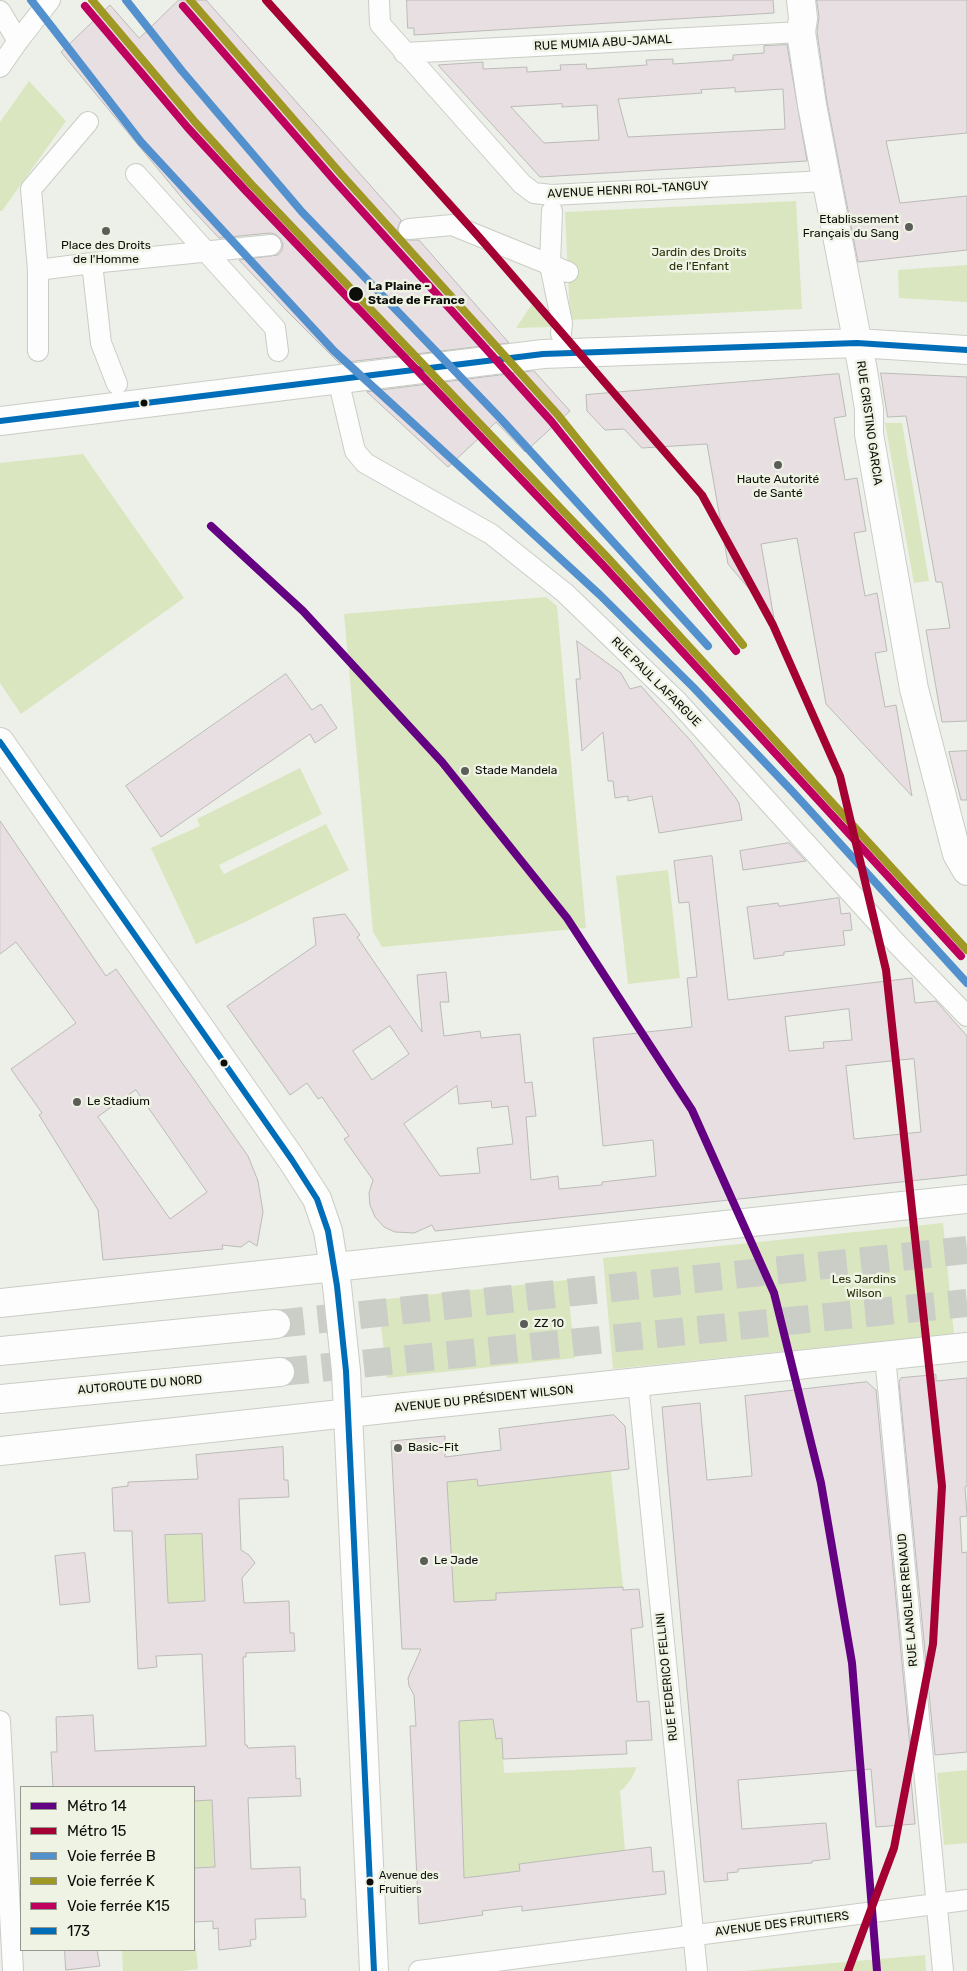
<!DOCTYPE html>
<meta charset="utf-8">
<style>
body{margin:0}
#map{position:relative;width:967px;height:1971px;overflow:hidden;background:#edf0e8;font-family:Rubik,sans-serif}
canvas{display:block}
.legend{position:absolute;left:20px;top:1786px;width:175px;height:165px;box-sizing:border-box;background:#eef3e4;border:1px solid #94978d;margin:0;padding:6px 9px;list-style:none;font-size:15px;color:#0d0e0a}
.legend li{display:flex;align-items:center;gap:10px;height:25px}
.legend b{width:25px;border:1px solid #94978d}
</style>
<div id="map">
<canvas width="967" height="1971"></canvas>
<ul class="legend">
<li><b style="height:6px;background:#640082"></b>Métro 14</li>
<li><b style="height:6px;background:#a50034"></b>Métro 15</li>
<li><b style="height:6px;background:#5291ce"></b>Voie ferrée B</li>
<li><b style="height:6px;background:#9f9825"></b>Voie ferrée K</li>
<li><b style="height:6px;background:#bf005f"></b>Voie ferrée K15</li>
<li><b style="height:6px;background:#006db8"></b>173</li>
</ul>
</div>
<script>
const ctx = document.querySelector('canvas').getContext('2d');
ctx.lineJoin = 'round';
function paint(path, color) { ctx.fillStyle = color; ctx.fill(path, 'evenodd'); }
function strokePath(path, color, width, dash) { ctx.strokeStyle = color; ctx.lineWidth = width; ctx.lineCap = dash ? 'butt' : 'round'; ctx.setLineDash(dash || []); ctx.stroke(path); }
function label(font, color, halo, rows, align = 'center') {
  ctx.font = font + ' Rubik,sans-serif'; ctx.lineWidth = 5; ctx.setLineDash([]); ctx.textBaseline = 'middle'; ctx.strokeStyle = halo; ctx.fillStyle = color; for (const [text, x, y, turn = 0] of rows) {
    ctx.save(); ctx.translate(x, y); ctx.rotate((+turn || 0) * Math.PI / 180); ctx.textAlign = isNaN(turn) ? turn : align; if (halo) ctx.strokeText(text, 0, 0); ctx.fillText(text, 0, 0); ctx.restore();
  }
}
const green = new Path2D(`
 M 29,81 L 66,121 L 2,211 L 0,211 L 0,122 Z
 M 796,201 L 802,309 L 570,320 L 565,212 Z
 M 967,265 L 967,302 L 899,298 L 898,270 Z
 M 532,304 L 550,316 L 551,327 L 516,328 Z
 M 885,423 L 902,423 L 929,581 L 914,583 Z
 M 83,454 L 184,598 L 21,714 L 0,683 L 0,463 Z
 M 546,597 L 557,606 L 586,928 L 382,947 L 373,932 L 344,614 Z
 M 300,768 L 322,814 L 219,865 L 224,874 L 326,824 L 349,870 L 247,921 L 196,944 L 151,848 L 200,826 L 197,819 Z
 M 668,870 L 680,978 L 628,984 L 616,876 Z
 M 943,1223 L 954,1334 L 613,1369 L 603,1258 Z
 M 567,1280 L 575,1358 L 387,1378 L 378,1300 Z
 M 611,1471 L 623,1587 L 496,1593 L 496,1600 L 456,1640 L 447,1482 L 477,1479 L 478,1486 Z
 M 202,1534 L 205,1601 L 168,1603 L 165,1535 Z
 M 493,1719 L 496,1738 L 502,1738 L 504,1773 L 636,1767 C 637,1772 625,1789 620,1791 L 625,1851 L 519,1864 L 520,1871 L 464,1878 L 459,1721 Z
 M 967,1770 L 967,1843 L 944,1845 L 937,1773 Z
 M 212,1800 L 215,1867 L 194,1868 L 194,1801 Z
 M 194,1926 L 198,1969 L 182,1971 L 123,1971 L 122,1950 L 194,1950 Z
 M 925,1955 L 926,1971 L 743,1971 Z`);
const building = new Path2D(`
 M 179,0 L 206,0 L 401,220 L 397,230 L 400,236 L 405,240 L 419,240 L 509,343 L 339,363 L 287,311 L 239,260 L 278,255 L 282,250 L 283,244 L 280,238 L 275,234 L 270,233 L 219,238 L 187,204 L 61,52 L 110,5 L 139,38 Z
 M 407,0 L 773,0 L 774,13 L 414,35 L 414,28 L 408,28 Z
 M 817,0 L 967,0 L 967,133 L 886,141 L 900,203 L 967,196 L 967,250 L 858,262 L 827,102 L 817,32 L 819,17 Z
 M 787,45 L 807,161 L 540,177 L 438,65 L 483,62 L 483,69 L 527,67 L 527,72 L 561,70 L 560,65 L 586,64 L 587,69 L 647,65 L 646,60 L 673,59 L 673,64 L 733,60 L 733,55 L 764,53 L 764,46 ZM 735,88 L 735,92 L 783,89 L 785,129 L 628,137 L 618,99 L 702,93 L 701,90 ZM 562,104 L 562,107 L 597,105 L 599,140 L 544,143 L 511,107 Z
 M 534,371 L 570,411 L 525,452 L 496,422 L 448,467 L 367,392 Z
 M 881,373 L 967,377 L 967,721 L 942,722 L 926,630 L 950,628 L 942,582 L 936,582 L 906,416 L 888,417 Z
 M 839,374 L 846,416 L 834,418 L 845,480 L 857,478 L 866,531 L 854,533 L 865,596 L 877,593 L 887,651 L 875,653 L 885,707 L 896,705 L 912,796 L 826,704 L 797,538 L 761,544 L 774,618 L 728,564 L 707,444 L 642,448 L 624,429 L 605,430 L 587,411 L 586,395 Z
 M 577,641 L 621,673 L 630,689 L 641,686 L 654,701 L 691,741 L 735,797 L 739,803 L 742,820 L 659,833 L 652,796 L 628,801 L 628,796 L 615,798 L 613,781 L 608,781 L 603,732 L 582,751 L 576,679 L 580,679 Z
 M 286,674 L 312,710 L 321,704 L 337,728 L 315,743 L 310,734 L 161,837 L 126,786 Z
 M 967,751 L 967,800 L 961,800 L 949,752 Z
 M 0,821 L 106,976 L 116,969 L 248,1156 L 258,1181 L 263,1212 L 257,1246 L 249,1241 L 241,1247 L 222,1245 L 223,1249 L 103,1260 L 98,1210 L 39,1115 L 42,1113 L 11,1069 L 76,1023 L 16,942 L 0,954 ZM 136,1090 L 207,1192 L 170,1219 L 98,1117 Z
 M 789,843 L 806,861 L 743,870 L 740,851 Z
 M 712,856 L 728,1000 L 912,978 L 915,1003 L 936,1001 L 967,1036 L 967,1175 L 435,1231 L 432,1225 L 414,1233 L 395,1232 L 384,1227 L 375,1217 L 370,1205 L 369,1193 L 373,1180 L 344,1139 L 349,1136 L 322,1097 L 318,1099 L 307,1083 L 290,1095 L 227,1006 L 316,945 L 313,918 L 345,914 L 360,935 L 357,937 L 422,1032 L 417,975 L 446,972 L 449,1002 L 440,1002 L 444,1036 L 480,1031 L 481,1038 L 520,1034 L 525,1083 L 532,1082 L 536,1116 L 526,1117 L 531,1180 L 558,1176 L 559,1189 L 602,1185 L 602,1182 L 656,1176 L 653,1140 L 603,1146 L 593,1038 L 692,1027 L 687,978 L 697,977 L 689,902 L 679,903 L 674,861 ZM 849,1009 L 852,1040 L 823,1042 L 824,1048 L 789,1051 L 785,1017 ZM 390,1026 L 409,1054 L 372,1080 L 353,1051 ZM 914,1059 L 921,1132 L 854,1139 L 846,1066 ZM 457,1086 L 459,1104 L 491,1101 L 492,1108 L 508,1106 L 513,1144 L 477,1148 L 480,1173 L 440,1176 L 404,1124 Z
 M 839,898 L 841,914 L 850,913 L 852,930 L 843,931 L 845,945 L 784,952 L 784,955 L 754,959 L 747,907 L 778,903 L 779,906 Z
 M 936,1375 L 936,1381 L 967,1378 L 967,1486 L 965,1487 L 967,1516 L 960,1517 L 962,1553 L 967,1552 L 967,1752 L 935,1755 L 899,1382 L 901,1378 Z
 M 867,1382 L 876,1390 L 911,1757 L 909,1757 L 915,1824 L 876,1827 L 871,1769 L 738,1780 L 742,1829 L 826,1823 L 830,1859 L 812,1861 L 812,1863 L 738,1869 L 738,1872 L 727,1873 L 728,1880 L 704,1882 L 662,1407 L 700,1403 L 707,1480 L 752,1476 L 745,1396 Z
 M 614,1415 L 625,1426 L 629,1469 L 478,1486 L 477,1479 L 447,1482 L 454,1602 L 496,1600 L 496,1593 L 623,1587 L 623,1590 L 639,1589 L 643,1627 L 631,1629 L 637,1702 L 649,1701 L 652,1740 L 626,1741 L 627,1754 L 503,1759 L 502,1738 L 496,1739 L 493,1719 L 459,1721 L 464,1878 L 520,1871 L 519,1864 L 651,1847 L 653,1872 L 664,1871 L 666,1894 L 522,1911 L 522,1906 L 482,1911 L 483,1915 L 419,1924 L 410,1726 L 416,1726 L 414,1695 L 409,1686 L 408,1678 L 421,1649 L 402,1649 L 391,1441 L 445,1436 L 445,1457 L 501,1450 L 499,1429 Z
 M 283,1447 L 284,1480 L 288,1480 L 289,1497 L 239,1499 L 241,1550 L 249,1555 L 255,1563 L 242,1578 L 244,1603 L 289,1601 L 290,1633 L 294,1633 L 295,1651 L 246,1653 L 246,1657 L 243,1657 L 245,1745 L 247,1745 L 248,1748 L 295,1746 L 296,1779 L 300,1778 L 301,1796 L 248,1798 L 251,1869 L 300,1867 L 301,1899 L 305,1899 L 306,1917 L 255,1919 L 256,1939 L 250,1940 L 251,1946 L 219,1950 L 218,1928 L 213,1929 L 213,1921 L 194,1922 L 194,1868 L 215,1867 L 212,1800 L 194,1801 L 194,1787 L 53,1787 L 51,1752 L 57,1752 L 56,1717 L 93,1715 L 95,1751 L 206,1746 L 202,1654 L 156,1656 L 157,1667 L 138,1669 L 132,1531 L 114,1531 L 112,1488 L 128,1486 L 128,1482 L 198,1479 L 196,1455 ZM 202,1534 L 205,1601 L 168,1603 L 165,1535 Z
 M 85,1553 L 90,1602 L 60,1605 L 55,1556 Z
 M 65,1950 L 97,1950 L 100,1966 L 66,1970 Z`);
const highwayTunnel = new Path2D(`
 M 276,1324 L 967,1250
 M 280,1372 L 967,1303`);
const street = new Path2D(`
 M 379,0 L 380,24 L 522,184 L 534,193 L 551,195 L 826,181
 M 0,11 L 18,41
 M 404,53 L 801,32
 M 0,67 L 18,41 L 50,0
 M 88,122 L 31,189 L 38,270 L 92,263 L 101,343 L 117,384
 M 136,174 L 275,328 L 278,351
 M 552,211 L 550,265 L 562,323 L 561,334
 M 409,229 L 452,225 L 568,272
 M 92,263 L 271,245
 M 38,351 L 38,270
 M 338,379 L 355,451 L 365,463 L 491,534 L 565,593 L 677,701 L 898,945 L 967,1016
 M 885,1356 L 943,1971
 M 638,1382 L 697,1971
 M 0,1721 L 13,1971
 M 419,1971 L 967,1900`);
const secondary = new Path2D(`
 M 801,0 L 803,18 L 801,32 L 812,105 L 863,371 L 869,409 L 869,434 L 914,689 L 957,854 L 967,871
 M 0,421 L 543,354 L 857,343 L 967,350
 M 0,742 L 292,1160 L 317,1199 L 328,1231 L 337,1286 L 346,1371 L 374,1971`);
const primary = new Path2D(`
 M 0,1303 L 967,1199
 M 0,1451 C 322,1414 645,1383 967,1347`);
const highway = new Path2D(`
 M 0,1351 L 276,1324
 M 0,1399 L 280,1372`);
const bus1 = new Path2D(`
 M 0,421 L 543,354 L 857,343 L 967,350
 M 0,742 L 292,1160 L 317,1199 L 328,1231 L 337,1286 L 346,1371 L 374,1971`);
const rail1 = new Path2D(`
 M 31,0 L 141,142 L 334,351 L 600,595 L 693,687 L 792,791 L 967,983
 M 126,0 L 182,71 L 302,212 L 500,418 L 708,646`);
const rail2 = new Path2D(`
 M 92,0 L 195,122 L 251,184 L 608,558 L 967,950
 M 190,0 L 341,174 L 558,415 L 743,645`);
const rail3 = new Path2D(`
 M 85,6 L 188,128 L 245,190 L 602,564 L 961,956
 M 183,6 L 334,180 L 551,421 L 736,651`);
const metro1 = new Path2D(`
 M 211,526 L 303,611 L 442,762 L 567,918 L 692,1110 L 774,1293 L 821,1483 L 852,1663 L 877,1971`);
const metro2 = new Path2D(`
 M 266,0 L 479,237 L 702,495 L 773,625 L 840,776 L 886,970 L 942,1486 L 933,1644 L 894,1848 L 848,1971`);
const markers = [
 [909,227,5,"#5b5d58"],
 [106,231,5,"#5b5d58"],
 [356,294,8,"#0d0e0a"],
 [144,403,4.5,"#0d0e0a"],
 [778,465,5,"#5b5d58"],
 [465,771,5,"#5b5d58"],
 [224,1063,4.5,"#0d0e0a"],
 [77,1102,5,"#5b5d58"],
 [524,1324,5,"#5b5d58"],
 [398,1448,5,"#5b5d58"],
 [424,1561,5,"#5b5d58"],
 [370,1882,4.5,"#0d0e0a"]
];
const busNames = [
 ["Avenue des",379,1876],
 ["Fruitiers",379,1890]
];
const streetNames = [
 ["RUE MUMIA ABU-JAMAL",603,43,-3],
 ["AVENUE HENRI ROL-TANGUY",628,190,-3],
 ["RUE CRISTINO GARCIA",869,423,82],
 ["RUE PAUL LAFARGUE",656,682,45],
 ["AUTOROUTE DU NORD",140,1385,-5],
 ["AVENUE DU PRÉSIDENT WILSON",484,1399,-6],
 ["RUE LANGLIER RENAUD",908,1600,-95],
 ["RUE FEDERICO FELLINI",667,1677,-96],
 ["AVENUE DES FRUITIERS",782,1924,-7]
];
const poiNames = [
 ["Etablissement",899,220,"right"],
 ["Français du Sang",899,234,"right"],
 ["Place des Droits",106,246,"center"],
 ["de l'Homme",106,260,"center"],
 ["Haute Autorité",778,480,"center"],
 ["de Santé",778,494,"center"],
 ["Stade Mandela",475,771],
 ["Le Stadium",87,1102],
 ["ZZ 10",534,1324],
 ["Basic-Fit",408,1448],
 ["Le Jade",434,1561]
];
const parkNames = [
 ["Jardin des Droits",699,253],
 ["de l'Enfant",699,267],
 ["Les Jardins",864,1280],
 ["Wilson",864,1294]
];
const stopNames = [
 ["La Plaine -",368,287],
 ["Stade de France",368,301]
];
paint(green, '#dae6bf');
paint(building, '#e8dfe2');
strokePath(building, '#bbbab8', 1);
strokePath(highwayTunnel, '#cbcec7', 28, [28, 14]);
strokePath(street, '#cacdc6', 22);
strokePath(secondary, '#cacdc6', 30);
strokePath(primary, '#cacdc6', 30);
strokePath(highway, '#cacdc6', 30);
strokePath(street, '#fcfdfc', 20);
strokePath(secondary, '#fcfdfc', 28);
strokePath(primary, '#fcfdfc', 28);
strokePath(highway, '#fcfdfc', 28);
strokePath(bus1, '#006db8', 6);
strokePath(rail1, '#5291ce', 8);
strokePath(rail2, '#9f9825', 8);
strokePath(rail3, '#bf005f', 8);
strokePath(metro1, '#640082', 8);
strokePath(metro2, '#a50034', 8);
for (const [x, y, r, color] of markers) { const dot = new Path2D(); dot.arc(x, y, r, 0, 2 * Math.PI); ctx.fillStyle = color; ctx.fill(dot); strokePath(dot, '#eef3e4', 2); }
label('11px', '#0d0e0a', '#eef3e4', busNames, 'left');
label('12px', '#0d0e0a', '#eef3e4', streetNames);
label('12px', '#0d0e0a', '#eef3e4', poiNames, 'left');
label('12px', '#273009', '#eef3e4', parkNames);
label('bold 12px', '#0d0e0a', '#eef3e4', stopNames, 'left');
</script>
